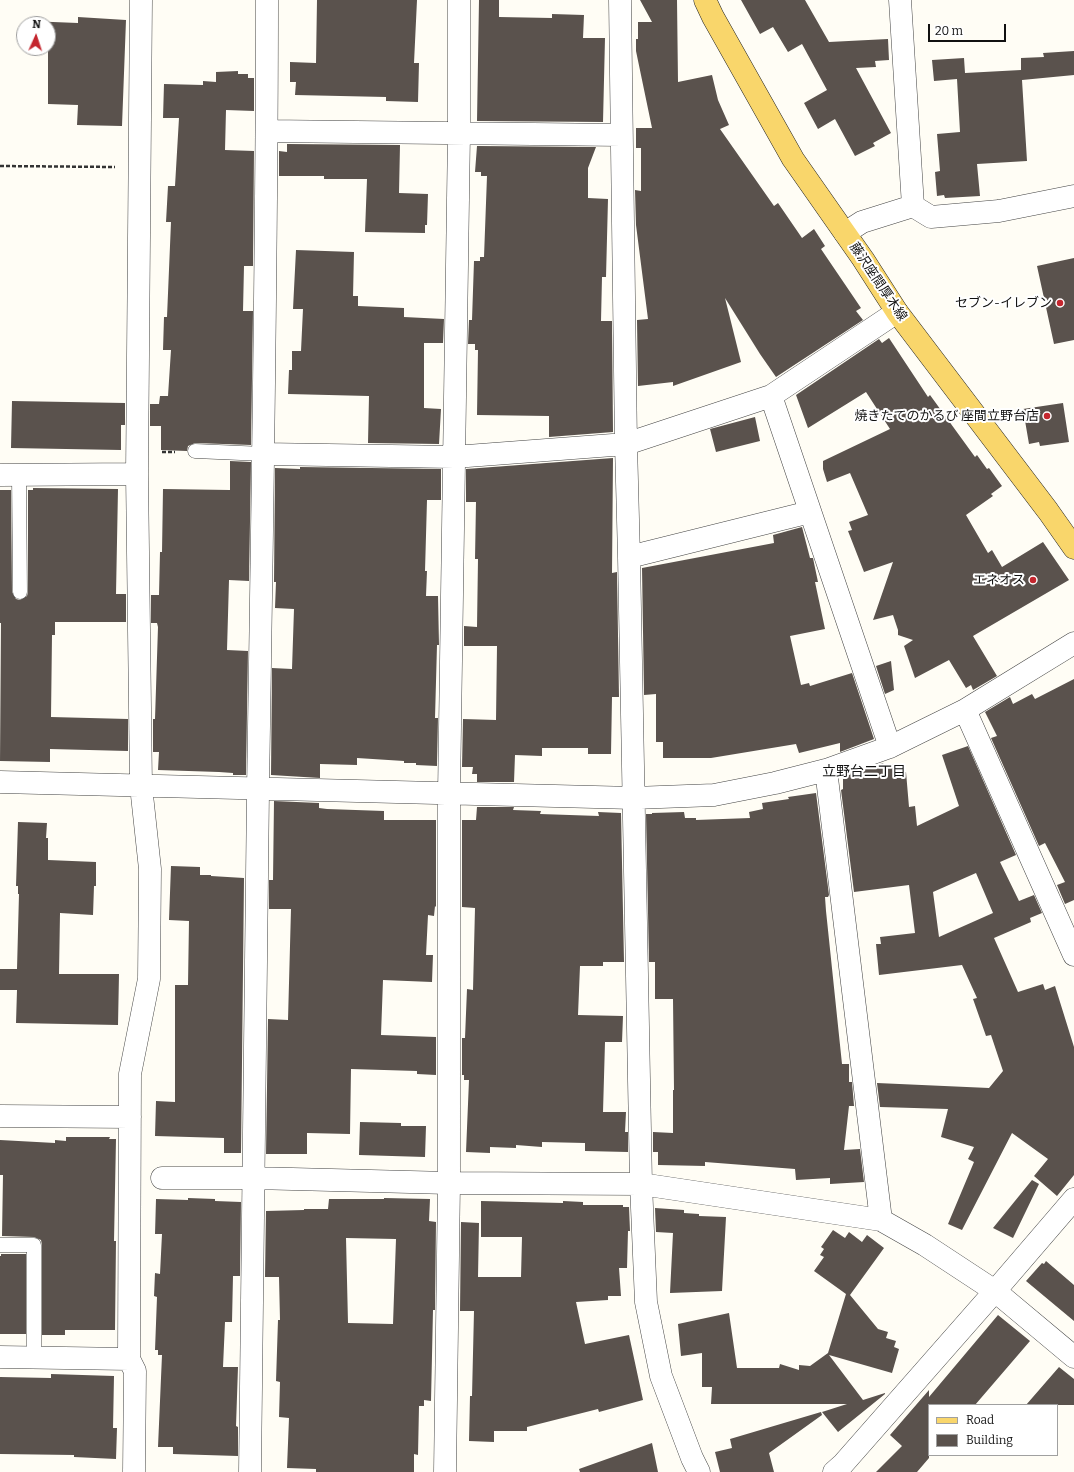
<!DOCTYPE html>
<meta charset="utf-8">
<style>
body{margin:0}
#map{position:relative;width:1074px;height:1472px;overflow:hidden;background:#fffdf5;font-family:Bitter,serif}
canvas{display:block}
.legend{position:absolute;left:928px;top:1404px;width:130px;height:52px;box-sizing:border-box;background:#fff;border:1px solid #a0a0a0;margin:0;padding:5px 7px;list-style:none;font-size:12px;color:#111}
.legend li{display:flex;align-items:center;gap:8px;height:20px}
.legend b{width:20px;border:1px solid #a0a0a0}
.north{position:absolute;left:16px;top:16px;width:40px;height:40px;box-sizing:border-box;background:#fff;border:1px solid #a0a0a0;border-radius:50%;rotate:3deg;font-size:11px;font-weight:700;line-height:16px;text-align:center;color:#111}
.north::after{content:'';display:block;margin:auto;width:14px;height:18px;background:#c4262e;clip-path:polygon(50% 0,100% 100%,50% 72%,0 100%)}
.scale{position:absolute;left:928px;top:24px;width:78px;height:18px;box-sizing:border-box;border:2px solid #111;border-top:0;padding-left:5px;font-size:12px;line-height:14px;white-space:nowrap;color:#111;-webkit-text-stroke:3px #fff;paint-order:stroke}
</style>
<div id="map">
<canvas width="1074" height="1472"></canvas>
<ul class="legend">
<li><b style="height:5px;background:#f9d66b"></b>Road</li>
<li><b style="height:11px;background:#5a524d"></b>Building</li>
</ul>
<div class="north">N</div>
<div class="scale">20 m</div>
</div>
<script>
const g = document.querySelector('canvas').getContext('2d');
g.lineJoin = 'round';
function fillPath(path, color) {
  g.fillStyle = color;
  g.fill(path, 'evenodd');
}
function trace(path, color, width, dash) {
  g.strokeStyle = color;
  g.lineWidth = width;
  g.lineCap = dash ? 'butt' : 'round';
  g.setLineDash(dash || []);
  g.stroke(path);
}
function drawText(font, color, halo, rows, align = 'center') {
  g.font = font + ' Bitter,"Noto Sans JP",serif';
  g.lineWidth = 4;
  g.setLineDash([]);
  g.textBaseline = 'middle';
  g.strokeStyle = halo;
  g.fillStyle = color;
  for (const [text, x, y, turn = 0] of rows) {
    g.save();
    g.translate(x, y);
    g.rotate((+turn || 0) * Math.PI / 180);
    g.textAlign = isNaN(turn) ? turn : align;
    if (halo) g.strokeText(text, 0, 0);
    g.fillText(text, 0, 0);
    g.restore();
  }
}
const building = new Path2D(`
 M317,0H417L414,63H419L418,102L386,101V97L295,95L296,82H290V62L316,63Z
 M479,0H499V17L552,18V14L584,15L583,38H605L603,122L477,121Z
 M640,0H677L678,82L712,75L718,100L729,125L720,129L774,206L778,203L802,238L814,229L825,246L821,249L861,308L856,311L863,320L776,377L760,354L725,298L741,362L673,386V382L638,386L637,320L648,319L636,225L635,190L641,191V148H636V128H652L636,51V39H638V22H652Z
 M741,0H805L829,42L888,39L889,60L875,61L876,67L856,68L891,133L873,143L875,146L855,156L835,119L818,129L804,103L827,90L802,44L788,52L773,27L760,34Z
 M78,17L126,20L122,126L77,125L78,105L48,104V51L27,50V48H48V24H28V21L78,23Z
 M1074,51V75L1022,80L1027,161L977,164L980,196L945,198L944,195L937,196L935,172L940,171L937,134L960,132L957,79L934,81L932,60L964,58L965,73L1021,70V58L1044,57L1043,53Z
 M238,71V74H248V78H254V111L226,110L225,150L254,151L253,266H244L243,311H253L251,445L195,443L188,446L187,451L161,450V426H150V404H159L160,396H168L171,350H163L164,317H167L171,222H166L168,186H175L179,118H163L164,84L203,85V81L216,82V72Z
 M287,144L400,145L399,193L428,194L427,225H425V233L365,232L367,179H324V176H279V151L287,152Z
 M477,146L596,147L588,168V198L608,199L606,277H602L601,321H612L613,432L549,437V416L477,415L478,350H475V344H468L469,320H472L474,261H480V257H484L487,176H481V172H475Z
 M296,250L354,252L353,296H358V306L404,308V317L444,319L443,343H424V408L441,409L439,444L368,443L369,396L288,394L289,370H292V351H301L303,309H293Z
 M1074,258V340L1054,344L1037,266Z
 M889,338L928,397L930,395L975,457L977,455L987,469L989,468L1002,486L991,494L993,496L966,515L988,553L992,550L1002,567L1043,542L1069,580L973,636L997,676L973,690L971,685L966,688L949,660L915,678L904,646L913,640L898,635V630L893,615L873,620L893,562L864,572L848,531L852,530L849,522L868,515L850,473L827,482L823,469V461L890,429L866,392L808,428L796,395L879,339L882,343Z
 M12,401L125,403V425H121V450L11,448Z
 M1063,403L1069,442L1040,446L1039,442L1029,444L1023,409Z
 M755,417L760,441L716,452L710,429Z
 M613,458L612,573L617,572L619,697H612L611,754H588V748H542V756L515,755L514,782H477V774H472L473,767H462L463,719L496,720L497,646H464V626L477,627L478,559H475L476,502H466V469Z
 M230,461L251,462L249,581L229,580L227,650L248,651L246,775H233V773L219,772L158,770L159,752H153V719H155L158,627L157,623H151V595H159L160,552H162L163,489L230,490Z
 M300,467L441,469V500H427L425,571H427L426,596H438L439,645H437L435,718H438L437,766L416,765V763H404V761L357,758V765L320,764V778L271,775L272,668L292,669L294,609L275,608L276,582H274L275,468L300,469Z
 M33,488L118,489L116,594H126V622H55V635H52L51,717L128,719V751L50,749V762L0,761L1,623H0V490H11L12,592L16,599L20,600L27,596L28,592V490H33Z
 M802,527L810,558H813L814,563L818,582H815L825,629L790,636L801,685L809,683L810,686L852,673L874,739L840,752V743L799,753L796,744L711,758H663V742H656V694L644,695L642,568L774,543L773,535Z
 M891,661L894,690L885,694L876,666Z
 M1074,679V900L1065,904L1057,885L1065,882L1045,843L1039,846L991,738L997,736L985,712L1010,697L1013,704L1032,694L1035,699Z
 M968,746L1016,855L1000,862L1019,901L1034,895L1042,913L1030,918L1031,922L994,938L1018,992L1043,984L1045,990L1055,986L1074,1047V1175L1057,1196L1034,1176L1048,1159L1012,1133L962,1230L948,1224L974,1162L968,1159L974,1147L941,1137L948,1109L880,1107L877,1083L989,1088L1003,1071L991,1035L986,1036L973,999L977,998L962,965L879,975L876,944H881L880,937L915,933L909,885L854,892L841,790L843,789V777L883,763L884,765L901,763L902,773L906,772L909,807L915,806L917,826L959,806L942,755ZM976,873L993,913L939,937L933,892Z
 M816,793L829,895L828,897H825L826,911L842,1064H849V1082H852L854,1106H849L844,1150L860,1149L864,1182L830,1184V1178L796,1180L795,1169L705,1162V1166L658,1165V1152H653V1132L673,1133V1090H674L673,999H655V962H649L646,814H652V813L684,812L685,818H696V820L750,818L749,812L763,809L762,803L789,799L788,797Z
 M274,801L319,803V808L327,809L384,811V820H436V907L435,906L434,916L428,915L426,955H433L432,982L383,980L381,1035L436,1037V1075L417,1074V1071L351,1069L350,1134L307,1133V1154H266L268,1019L288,1020L291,909H269V880H273Z
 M477,807H514L513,810L541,811L540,814L599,816L598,812L621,813L624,962H603V966H580L578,1015L623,1016L622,1042H605L603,1112H626L625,1132H628V1152L585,1151V1143L542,1142V1147L516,1145V1148L490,1147V1153L466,1152L469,1080H464V1075H462V1038H465L467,989L473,990L475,908L462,907V820H476Z
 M18,822L47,823L46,838H48V860L96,862V886H94L93,915L60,913L59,974H119L118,1025L16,1023L17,990H0V969H17L19,894H18V886H16Z
 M171,866L200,867V875H211V876L244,878L241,1153H224V1138L155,1136L156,1101L175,1102V985H188L189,921L169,920Z
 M360,1122L401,1123V1126H426L425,1157L359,1155Z
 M66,1137H110L109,1139H116L114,1241H116L115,1330H65V1335H42V1245L41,1240L34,1237L2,1236L3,1175H0V1140L55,1143V1140L66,1141Z
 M1032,1180L1039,1184L1013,1238L993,1228Z
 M188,1198L215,1199V1201L241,1202L240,1276H233L232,1322H225L223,1367H238L236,1426L238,1427V1456L173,1454V1447H158L162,1355H158V1350H155L157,1297L154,1296L155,1273L160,1274L162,1234H155L156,1199L188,1200Z
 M384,1198L430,1199L429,1221L436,1222L435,1310H433L431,1401L424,1400V1406H419L418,1455L414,1454V1472H316V1469L287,1468L289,1418L279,1417L280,1382L276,1381L278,1320H280L279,1277H265L266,1211L304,1210V1209H328L329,1199H384ZM346,1238L396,1239L393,1324L348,1323Z
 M481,1201L563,1203V1201L583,1202V1205H623V1207H629L630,1231H628L627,1268H619L621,1296H608V1300L576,1302L585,1344L629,1335L643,1400L599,1412L598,1409L527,1427V1431H494V1442L469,1441L470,1396H472L474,1311H460L461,1222L479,1223L478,1277H521L522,1237H481Z
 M655,1208L684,1210V1213L699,1214V1216L726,1217L722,1291L670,1293L673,1233L656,1232Z
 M833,1230L845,1238L849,1232L862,1242L867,1235L884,1248L850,1295L878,1329L888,1332L886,1338L896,1341L894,1347L899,1349L892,1373L829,1355L863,1400L885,1393V1394L838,1432L822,1412L847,1404H711L712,1387H702V1353L681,1356L678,1324L729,1313L737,1368H779L780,1364L799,1370V1365L810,1366L828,1353L846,1294L814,1271L824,1257L820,1255L824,1249L821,1247Z
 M1,1254H26V1334H0V1256H1Z
 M1046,1261L1074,1285V1321L1026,1281L1042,1263L1044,1264Z
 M998,1315L1030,1341L975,1405H929V1458L917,1472H876L902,1446L890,1435L929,1390V1397Z
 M1059,1367L1074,1379V1405H1026Z
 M51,1374L114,1376L113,1428H117L116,1459L74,1457V1455L0,1454V1377L51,1378Z
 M821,1412L822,1415L769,1453L774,1472H720L715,1452L732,1448L730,1439Z
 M652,1443L658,1472H580L579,1469Z`);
const path = new Path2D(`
 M0,166L115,167
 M162,452H175`);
const service = new Path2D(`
 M195,451L264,454
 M19,475L20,592
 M0,1245H34V1358`);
const minor = new Path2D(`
 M620,0L626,444L629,557L641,1184L646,1302L661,1376L692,1458L699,1472
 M900,0L913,206
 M267,131L621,135
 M913,206L931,217L999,211L1074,196
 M845,233L862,222L913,206
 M771,396L890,747
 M264,454L454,457L626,444L771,396L897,312
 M0,475L137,474
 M629,557L810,512
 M965,710L1074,955
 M826,770L881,1220
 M0,782L634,798L714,795L775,783L826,770L890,747L965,710L1074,643
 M0,1116L130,1117
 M162,1178H253L449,1183L641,1184L881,1220L925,1245L995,1291L1074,1357
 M0,1357L129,1359
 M134,1472L135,1371L129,1359L130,1074L149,979L150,869L141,786L137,474L141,0
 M250,1472C253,1245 255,1018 258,791C262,528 267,264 267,0
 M445,1472L449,1183V793L459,133V0
 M834,1472L843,1464L995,1291L1074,1199`);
const primary = new Path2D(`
 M705,0L713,17L793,159L863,259L897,312L1048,511L1074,548`);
const markers = [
 [1060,303,4,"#c4262e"],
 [1047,416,4,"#c4262e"],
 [1033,580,4,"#c4262e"]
];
const streetNames = [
 ["藤沢座間厚木線",878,282,56]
];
const poiNames = [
 ["セブン-イレブン",1052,303],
 ["焼きたてのかるび 座間立野台店",1039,416],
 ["エネオス",1025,580]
];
const neighbourhoodNames = [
 ["立野台二丁目",864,772]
];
fillPath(building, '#5a524d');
trace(service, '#444', 15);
trace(minor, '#444', 23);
trace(primary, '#222', 23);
trace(path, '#333', 2.5, [4, 2]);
trace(service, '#fff', 14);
trace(minor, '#fff', 22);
trace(primary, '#f9d66b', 22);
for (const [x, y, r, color] of markers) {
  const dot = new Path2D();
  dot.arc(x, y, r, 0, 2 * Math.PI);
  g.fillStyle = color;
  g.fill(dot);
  trace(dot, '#fff', 1.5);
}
drawText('13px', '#111', '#fff', streetNames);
drawText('13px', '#111', '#fff', poiNames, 'right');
drawText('14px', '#111', '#fff', neighbourhoodNames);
</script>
